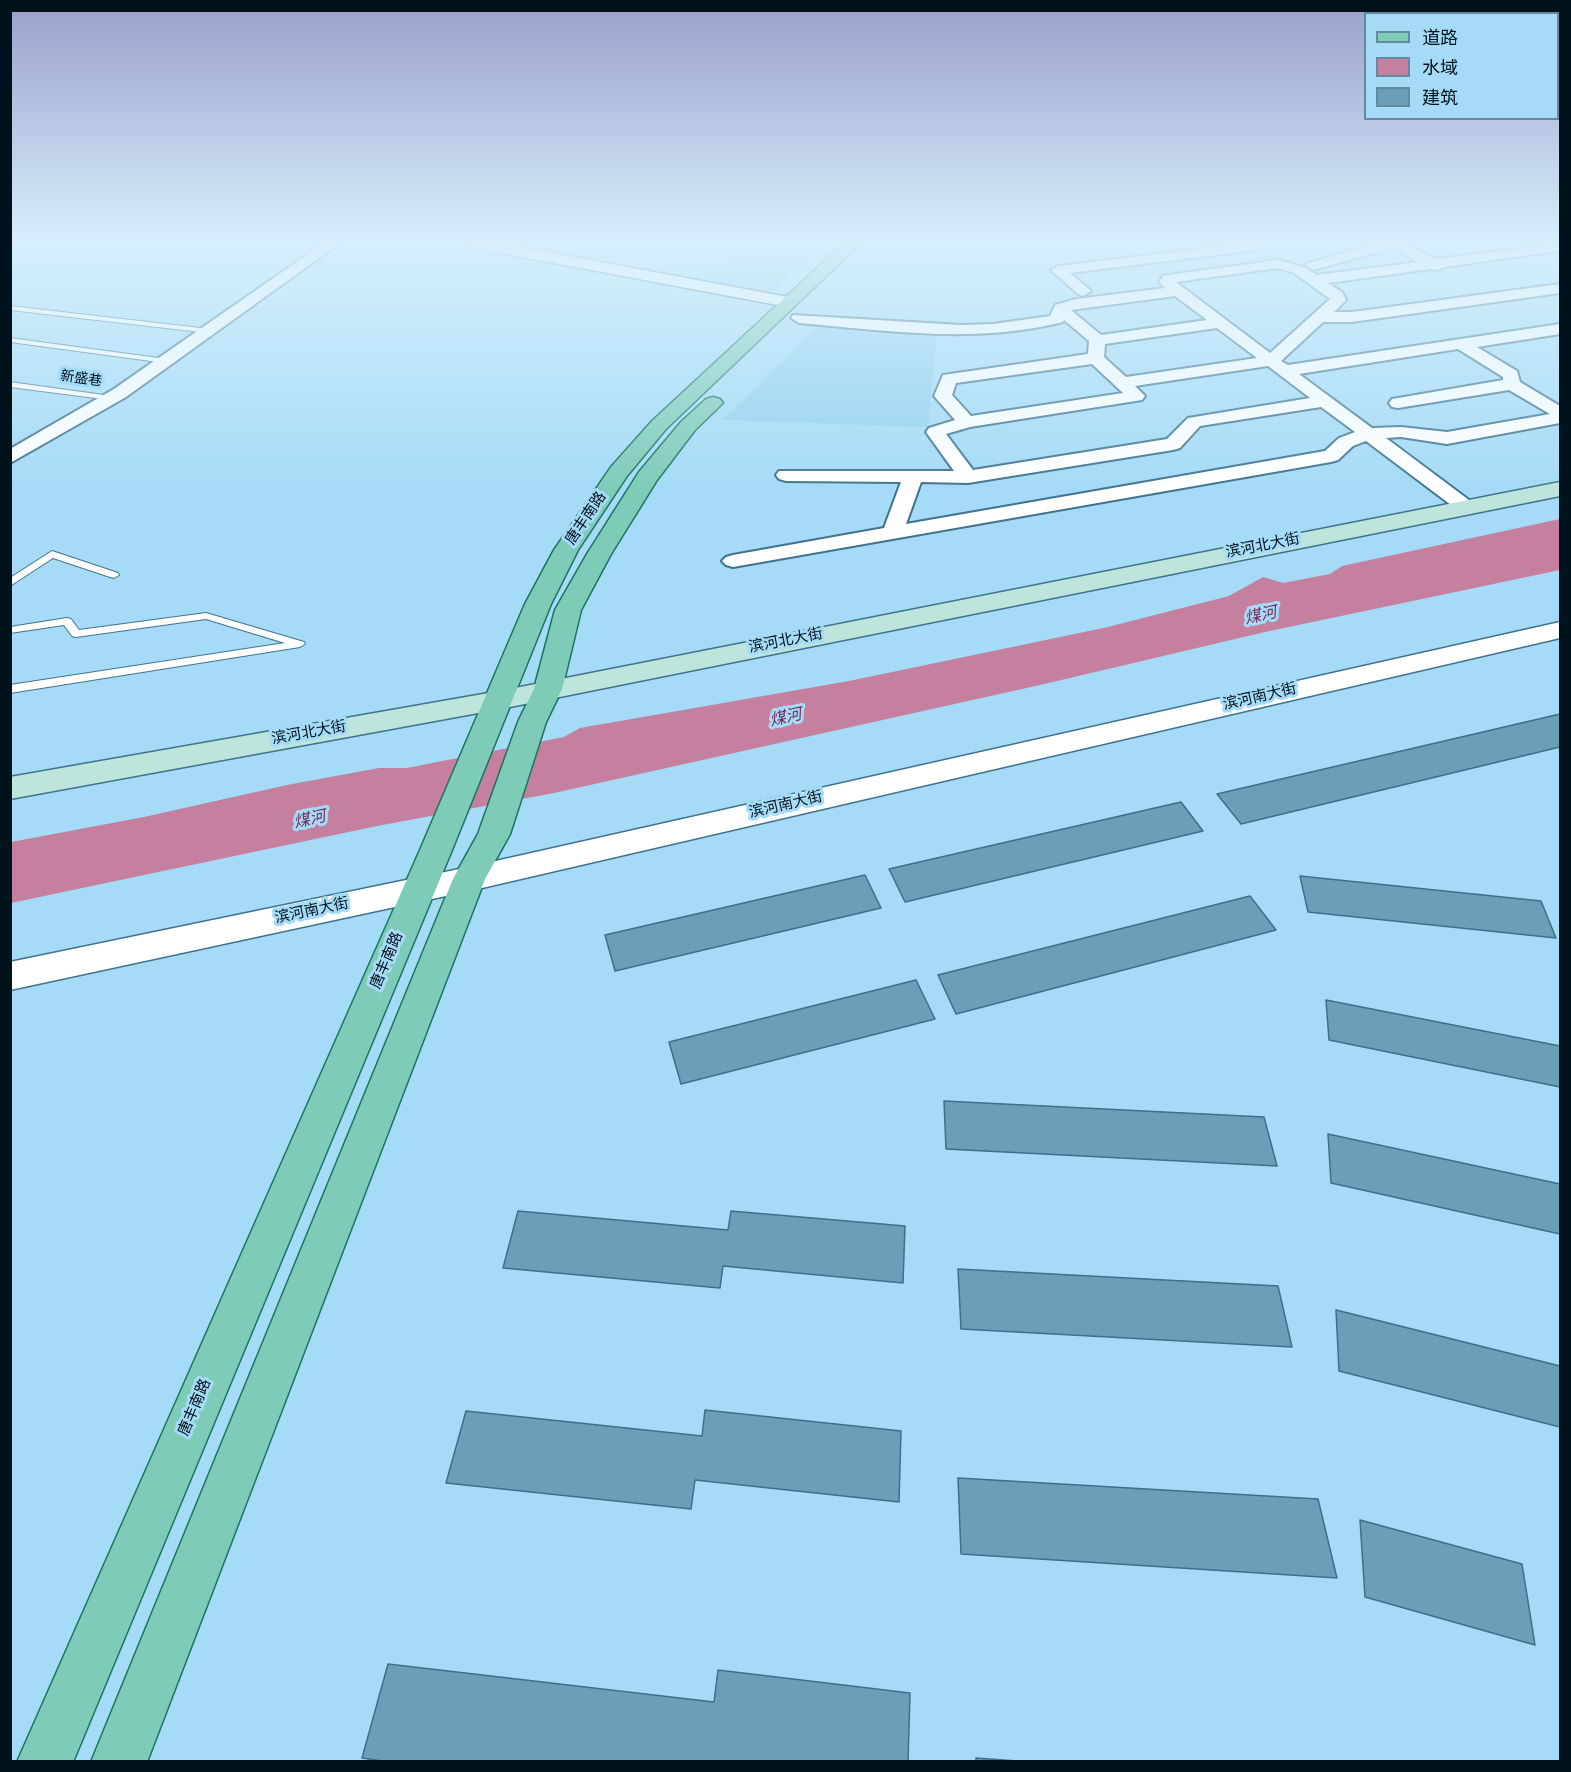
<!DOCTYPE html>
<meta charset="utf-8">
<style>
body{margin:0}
#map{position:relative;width:1571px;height:1772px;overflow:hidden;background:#a5dbf7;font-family:Overpass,"Noto Sans SC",sans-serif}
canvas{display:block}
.frame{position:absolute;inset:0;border:12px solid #00121b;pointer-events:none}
.legend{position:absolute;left:1364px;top:12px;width:195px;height:108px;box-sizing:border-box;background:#a5dbf7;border:2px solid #638b9f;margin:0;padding:8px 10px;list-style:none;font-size:18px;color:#00121b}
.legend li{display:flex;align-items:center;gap:12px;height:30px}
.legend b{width:30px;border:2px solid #638b9f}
</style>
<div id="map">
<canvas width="1571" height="1772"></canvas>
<div class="frame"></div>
<ul class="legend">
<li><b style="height:8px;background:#7ecbb8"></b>道路</li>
<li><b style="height:16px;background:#c57f9f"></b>水域</li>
<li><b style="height:16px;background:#6a9fb9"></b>建筑</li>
</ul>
</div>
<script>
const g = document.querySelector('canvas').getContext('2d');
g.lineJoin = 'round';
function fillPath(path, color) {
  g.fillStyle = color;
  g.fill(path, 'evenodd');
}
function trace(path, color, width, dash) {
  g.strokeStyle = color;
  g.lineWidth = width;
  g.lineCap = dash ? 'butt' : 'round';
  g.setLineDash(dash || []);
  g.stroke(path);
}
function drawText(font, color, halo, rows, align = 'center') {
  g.font = font + ' Overpass,"Noto Sans SC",sans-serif';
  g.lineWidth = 6;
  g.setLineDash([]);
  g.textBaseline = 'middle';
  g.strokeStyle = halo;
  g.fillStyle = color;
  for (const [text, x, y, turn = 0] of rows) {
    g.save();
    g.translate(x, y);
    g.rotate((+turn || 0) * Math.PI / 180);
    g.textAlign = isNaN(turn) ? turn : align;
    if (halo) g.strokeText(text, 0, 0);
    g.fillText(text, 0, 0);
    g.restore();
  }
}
const built = new Path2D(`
 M745,243H825L772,291L702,278Z
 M819,324L937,332L928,427L723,420Z`);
const water = new Path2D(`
 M1560,519V570L1265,632L1040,685L554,793L377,826L11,903V842L144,817L287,785L379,768H407L564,737L580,728L849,681L1108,627L1229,596L1263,577L1283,583L1330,574L1342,566Z`);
const building = new Path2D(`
 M1560,714V747L1241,824L1217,794Z
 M1181,802L1203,831L905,902L889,869Z
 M865,875L881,908L615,971L605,935Z
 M1300,876L1541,901L1556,938L1308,912Z
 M1250,896L1276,930L956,1014L938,975Z
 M916,980L935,1019L681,1084L669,1042Z
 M1326,1000L1560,1046V1087L1329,1040Z
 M944,1101L1264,1117L1277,1166L946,1149Z
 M1328,1134L1560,1184V1234L1331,1183Z
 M518,1211L728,1230L731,1211L905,1226L903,1283L723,1266L720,1288L503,1268Z
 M958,1269L1278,1286L1292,1347L961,1329Z
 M1336,1310L1560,1366V1427L1339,1371Z
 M705,1410L901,1431L899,1502L695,1480L691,1509L446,1483L466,1411L702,1436Z
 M958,1478L1318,1499L1337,1578L961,1554Z
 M1360,1520L1522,1564L1535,1645L1365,1597Z
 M388,1664L714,1702L718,1670L910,1693L908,1762H389L362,1758Z
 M976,1758L1031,1762H976Z`);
const service = new Path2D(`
 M10,306L209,329L213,331L209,333L10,310Z
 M10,338L166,359L170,361L166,363L10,342Z
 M10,382L111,396L115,398L111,400L10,387Z
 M52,551L118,573L119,575L114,578L110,577L53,558L10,586V578Z
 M206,613L304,642L305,644L300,647L10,693V685L285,643L206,619L76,637L72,636L64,625L10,633V627L67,618L71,619L79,630Z`);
const minor = new Path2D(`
 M324,243H340L126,397L10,463V449L114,389Z
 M1249,243H1261L1264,246L1257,250L1070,273L1091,291L1083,296L1078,294L1051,270L1058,266Z
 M1380,243H1404L1435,259L1560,244V250L1557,251L1444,267L1437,270L1431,269L1328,283L1342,292L1346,300L1334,312H1352L1560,284V293L1352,322H1323L1281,361L1288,365L1560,324V334L1477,347L1517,371L1520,382L1560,406V423L1447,444L1401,437L1386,438L1473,503L1476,507L1473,511H1459L1366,441L1353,446L1338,460L1331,462L733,567L726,565L722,561L726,557L733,555L884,528L901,482L786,481L779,479L776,475L779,471H954L926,432L929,428L955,420L934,396L943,375L1088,354L1089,341L1064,320L1063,322C976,344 887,331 799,323L791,318L793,315L961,325L993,324L1050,316L1055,305L1076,299L1165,288L1159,282L1163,276L1168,275L1278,260L1304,267L1317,275L1418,262L1393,248L1313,270L1306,266L1308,263ZM1278,268L1294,273L1330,299L1270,353L1176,282ZM1175,296L1207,320L1101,335L1071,310ZM1217,328L1257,358L1126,377L1104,357L1105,344ZM1458,349L1503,377V380L1398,398L1392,399L1389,403L1392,407L1398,408L1509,390L1550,414L1447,432L1401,427L1372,428L1299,374ZM1092,364L1123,393L971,416L952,395L956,383ZM1268,366L1310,398L1188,418L1167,439L973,470L946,434L970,427L1142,400L1145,396L1135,386ZM1321,407L1355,432L1339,438L1325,451L906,524L921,482L968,483L1173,450L1180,448L1200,426Z`);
const tertiary = new Path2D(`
 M466,243H499L788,297L794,298L797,302L794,306L788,307L474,248Z
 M1560,622V638L469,891L10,990V962L469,867Z`);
const secondary = new Path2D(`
 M1560,482V496L500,709L10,799V777L500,691Z`);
const primary = new Path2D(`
 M844,243H861L666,429L627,476L578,550L551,604L452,850L73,1762H17L420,850L525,604L554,550L611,467L652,421Z
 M713,397L720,399L723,403L695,430L657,480L611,554L581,610L562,689L546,722L510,834L485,879L147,1762H91L453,879L478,834L518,722L534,689L555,610L587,554L639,472L681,422L706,399Z`);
const farStreetnames = [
 ["新盛巷",81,380,8]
];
const streetNames = [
 ["唐丰南路",587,519,-56],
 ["滨河北大街",1263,547,-11],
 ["滨河北大街",786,642,-11],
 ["滨河南大街",1260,698,-13],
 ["滨河北大街",309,734,-10],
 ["滨河南大街",786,806,-13],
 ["滨河南大街",312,912,-12],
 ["唐丰南路",388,961,-67],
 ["唐丰南路",196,1408,-67]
];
const waterNames = [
 ["煤河",1261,617,-12],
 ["煤河",786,719,-12],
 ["煤河",310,821,-12]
];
fillPath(built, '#92d0f0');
fillPath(water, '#c57f9f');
fillPath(building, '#6a9fb9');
trace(building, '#3d7089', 1.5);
trace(service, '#40748d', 2);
trace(minor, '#40748d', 4);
trace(tertiary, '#40748d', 3);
trace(secondary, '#40748d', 3);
trace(primary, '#1a7462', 3);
fillPath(service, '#fff');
fillPath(minor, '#fff');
fillPath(tertiary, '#fff');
fillPath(secondary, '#bee5db');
fillPath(primary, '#7ecbb8');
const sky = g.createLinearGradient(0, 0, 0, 491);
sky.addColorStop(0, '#9a9fcb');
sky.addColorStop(0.49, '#d6effb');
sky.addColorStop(1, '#d6effb00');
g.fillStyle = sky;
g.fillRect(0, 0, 1571, 491);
drawText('14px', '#00121b', '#a5dbf7', farStreetnames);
drawText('15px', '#00121b', '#a5dbf7', streetNames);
drawText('italic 16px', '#7b2754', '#a5dbf7', waterNames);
</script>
